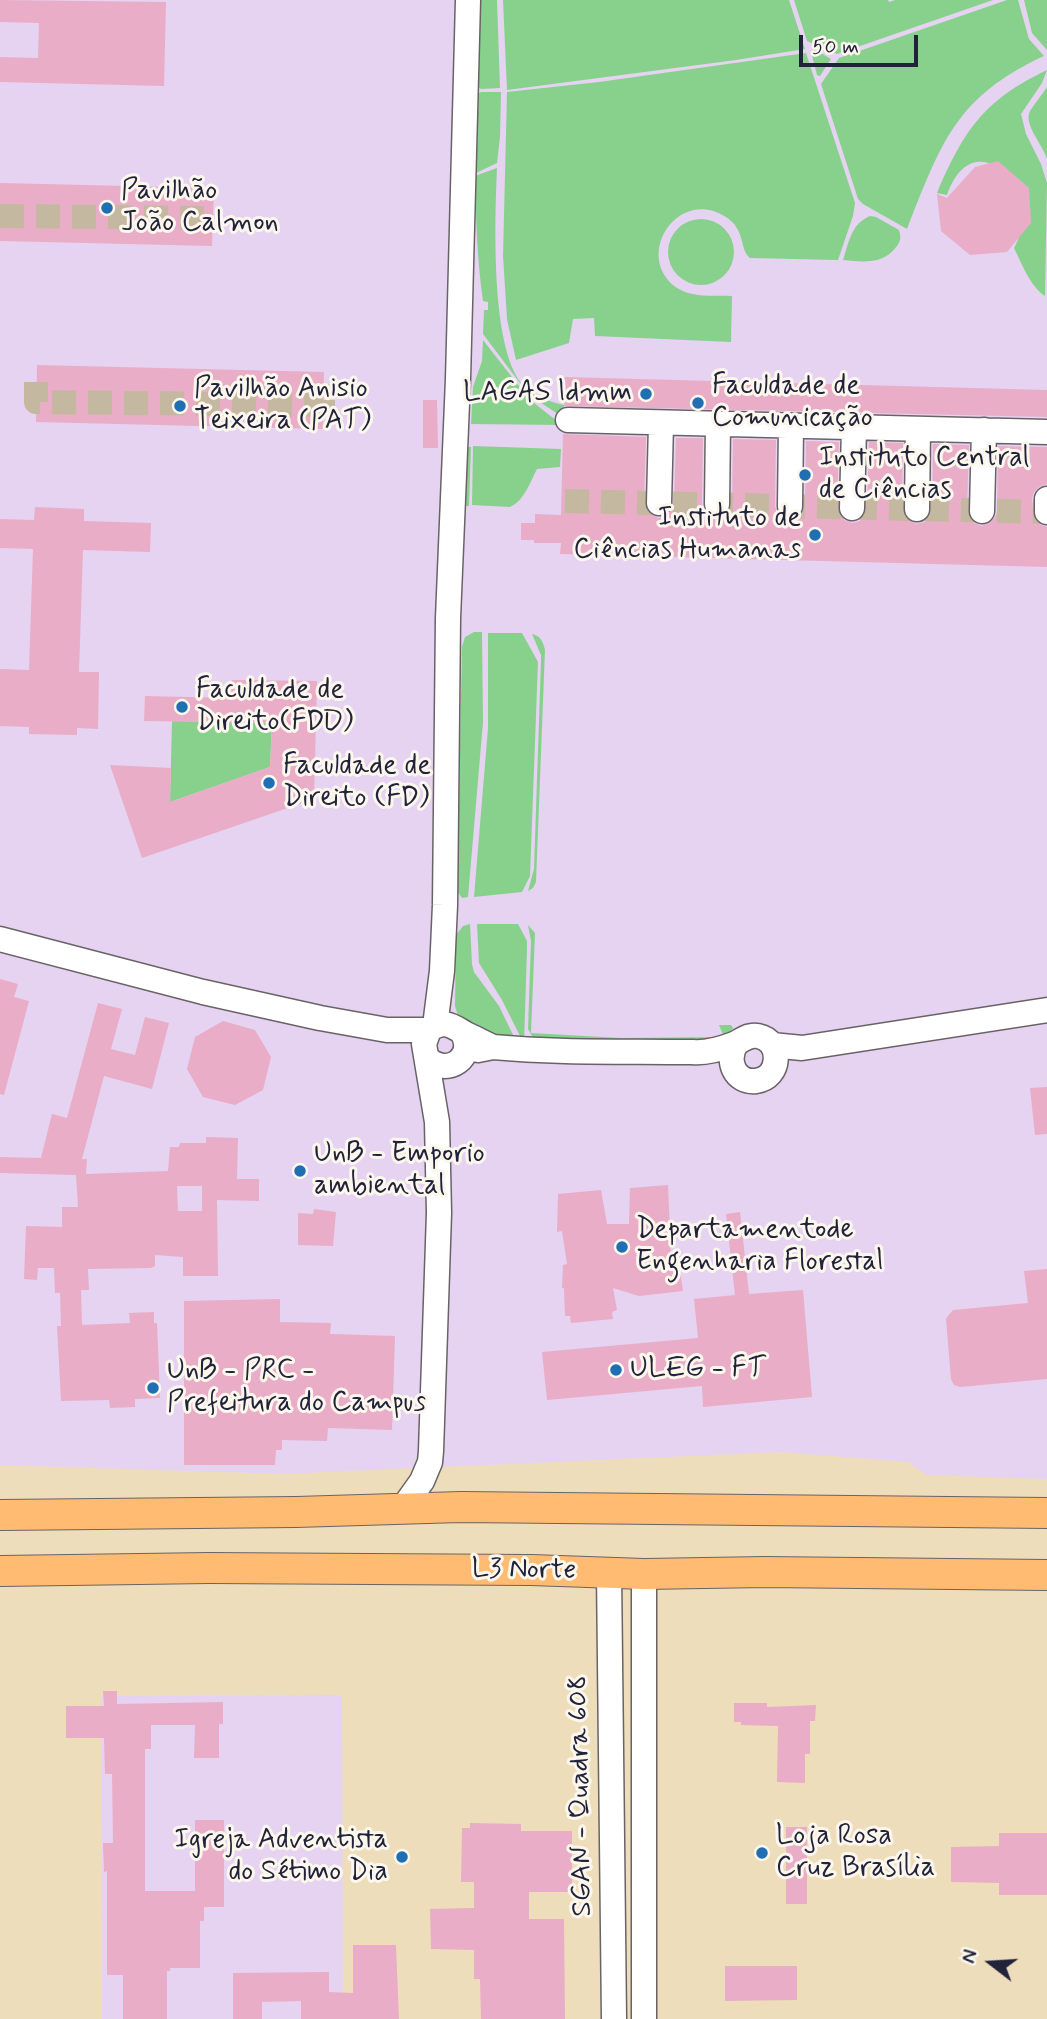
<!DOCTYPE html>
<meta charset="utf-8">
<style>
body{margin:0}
#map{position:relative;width:1047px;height:2019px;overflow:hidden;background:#eeddba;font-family:Mynerve,sans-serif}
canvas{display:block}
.north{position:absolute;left:956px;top:1928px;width:70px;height:70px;-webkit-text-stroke:5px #fbf7ec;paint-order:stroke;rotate:287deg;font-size:19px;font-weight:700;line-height:28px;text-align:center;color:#22223b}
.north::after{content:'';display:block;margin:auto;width:24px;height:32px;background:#22223b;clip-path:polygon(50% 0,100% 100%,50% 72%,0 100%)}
.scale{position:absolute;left:799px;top:35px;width:119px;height:32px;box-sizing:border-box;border:4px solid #22223b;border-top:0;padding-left:9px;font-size:21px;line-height:24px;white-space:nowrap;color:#22223b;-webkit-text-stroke:5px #fbf7ec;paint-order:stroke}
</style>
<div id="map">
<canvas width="1047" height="2019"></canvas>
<div class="north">N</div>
<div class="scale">50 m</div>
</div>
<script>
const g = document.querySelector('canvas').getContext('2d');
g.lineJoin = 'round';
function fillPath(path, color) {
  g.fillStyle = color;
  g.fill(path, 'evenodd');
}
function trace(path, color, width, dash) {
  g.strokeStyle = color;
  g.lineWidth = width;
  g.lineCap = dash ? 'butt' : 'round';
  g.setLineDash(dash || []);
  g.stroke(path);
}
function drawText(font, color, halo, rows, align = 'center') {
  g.font = font + ' Mynerve,sans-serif';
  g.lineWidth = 6;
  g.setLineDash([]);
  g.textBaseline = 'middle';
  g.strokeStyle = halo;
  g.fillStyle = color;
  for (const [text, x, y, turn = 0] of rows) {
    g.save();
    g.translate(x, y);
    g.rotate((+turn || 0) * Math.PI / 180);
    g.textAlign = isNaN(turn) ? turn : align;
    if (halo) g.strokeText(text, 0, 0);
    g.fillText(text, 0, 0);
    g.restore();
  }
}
const built = new Path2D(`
 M0,0H1047V1479L926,1475L908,1462L781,1452L283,1474L0,1465Z
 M342,1695L343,2019H102L101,1696Z`);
const green = new Path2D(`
 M478,0H497L500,88L481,89L476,85Z
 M503,0H789L805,49L736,60L507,90Z
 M794,0H888L889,2L895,0H993L837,54L807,41Z
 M1007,0H1018L1029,39L1044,56C955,97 941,144 907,229L863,204L858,199L821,84L839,58Z
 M1024,0H1047V50L1032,33Z
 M814,49L831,59L820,76L817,75L811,52Z
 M806,53L855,203L853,216L838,260L750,258C739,249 746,230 726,217C677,185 631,259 679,289C694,298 715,295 732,296L731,342L595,336L594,318L573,319L569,343L516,360L507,319L503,256L507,92L599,82Z
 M1047,70L1042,83L1021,114L1026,134L1041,164L1047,183L1045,296C1030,286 1022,264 1014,248C1047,193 974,117 947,195L937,193C964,130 984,100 1047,70Z
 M1047,87V159C1043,145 1023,124 1030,111C1035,103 1042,95 1047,87Z
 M481,92H501L500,137L497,163L474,174L476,95Z
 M497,168C495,217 490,346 522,384C532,397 548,401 564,405V418L529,395L483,334L484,310H488V302L483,301C477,260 476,218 475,176Z
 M870,216L876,217L899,230C901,237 901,240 897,246C883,265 863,262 843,260C849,242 851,224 870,216Z
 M668 252a33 33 0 1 1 66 0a33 33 0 1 1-66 0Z
 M483,340L529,399L562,425L471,424L473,387L482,361Z
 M473,446L561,449L560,467L537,469C530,482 525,500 510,507L472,505Z
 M467,447H471L469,506H466Z
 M474,632H482L483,722L468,897L462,898L457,891L462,647L465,637Z
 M488,633H522L538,662L530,876L522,892L474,897L488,728Z
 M532,634C541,636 543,642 545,650L536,882L533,888L528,891L534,869L541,661V655Z
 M172,721L272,723L270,767L170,802Z
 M470,924L472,964L474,972L499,1006L517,1043L484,1039L459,1019L455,1006L456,935L463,926Z
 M477,924H518L527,941V949L524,1044L502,1000L479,963Z
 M528,925L535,933L531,1033L621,1038L724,1037L719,1025H731L733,1028L723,1041L534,1039L528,1029L531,941Z`);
const building = new Path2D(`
 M0,0L166,2L164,86L0,82V57L38,58L39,23L0,22Z
 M998,161L1029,188L1031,223L1007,252L970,255L941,231L937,194L947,198L975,167Z
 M0,183L214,188L212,246L0,241Z
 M37,365L324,372L323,429L36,422Z
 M564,377L1047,390V417L564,406Z
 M423,400H437L438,448H423Z
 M563,434L646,437L644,503L646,511L658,518L667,516L674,504L676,438H703L702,504L704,512L716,519L725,517L732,505L733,439L776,440L775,506L777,514L789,521L798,519L805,507L806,441L839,442L837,508L844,520L852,523L860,521L867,509L869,442L903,443L902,509L904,517L916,524L925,522L932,510L933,444L969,445L967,511L974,523L982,526L994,519L997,512L998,446L1047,447V484L1039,487L1034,492L1032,499L1034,519L1039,524L1047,527V567L560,554L561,543H534V540H521V523H535V514L561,515Z
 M35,507L84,509V521L151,523L150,552L83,550L79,672H99L98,729L77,728V735L29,734V727L0,726V669L29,670L33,549L0,548V519L34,520Z
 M232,680L317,681L314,799L142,858L110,765L171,768L170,802L270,767L272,723L144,721L145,696L231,698Z
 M0,979L18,984L14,997L29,1001L4,1095L0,1094Z
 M98,1003L122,1009L111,1049L135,1055L145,1017L169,1023L152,1089L104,1076L82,1159H87L86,1174L168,1171L170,1147H179L180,1143H206V1137L238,1138L237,1179H259V1201L217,1200L218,1276H183V1257L155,1255V1266L151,1268L88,1269L89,1290H81L82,1325L130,1323L129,1313L154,1312V1323H157L160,1398L135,1399V1407L110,1408L109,1400L61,1401L57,1326H61L60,1293H55L54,1268H38L37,1280L24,1279L26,1226L62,1227V1207H78L76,1175L0,1173V1157L41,1158L52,1114L67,1118ZM177,1186H202V1211H178Z
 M223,1021L255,1030L271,1057L263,1090L235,1105L203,1097L187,1069L195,1037Z
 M1047,1087V1134L1035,1135L1030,1088Z
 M668,1185L671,1255L678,1256L683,1291L639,1296L613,1288L617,1310L612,1312L613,1319L571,1323L570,1316H565L564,1288H562L563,1265L567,1264L562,1231L557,1232L558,1194L601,1190L607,1224H629L630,1188Z
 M314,1209L336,1212L333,1246L298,1245V1213L313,1214Z
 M740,1212L749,1294L803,1290L812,1397L703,1407L702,1386L547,1400L542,1352L698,1338L694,1299L735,1295L726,1214Z
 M1047,1269V1379L960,1387L954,1385L951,1379L946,1319L948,1316L953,1310L1028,1303L1024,1271Z
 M280,1299V1322L331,1323L330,1334L395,1336L392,1430L328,1428L327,1441L282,1440V1450H276L275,1465H184V1301Z
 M103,1691H117V1704L223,1702V1724H219V1758H194L195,1725H151V1749H145V1891H195V1820H224V1907H204V1921H200V1968H170V1971H167V2019H123V1975H107V1871L104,1872L103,1843H113L112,1774H105L104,1738H66V1706H104Z
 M734,1703H767V1707L816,1705L815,1721H810V1754H805V1783L777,1782L778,1726L741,1725V1722H734Z
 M470,1823L521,1824V1831H572V1892H529V1919H564L565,2019H481L480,1979H474V1950L431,1949L430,1909L474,1908V1882H461L462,1828H470Z
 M786,1827H807V1904H786Z
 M999,1833H1047V1895H999V1883L951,1882V1847L999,1846Z
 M353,1945H396L399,2019H301V2001L262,2002V2019H233V1973L329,1972V1992L353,1993Z
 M725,1966H797V2000L725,2001Z`);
const minorTunnel = new Path2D(`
 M0,216L205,218L210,222
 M36,382V402L323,405V384
 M565,501L1047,512`);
const minor = new Path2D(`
 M568,420L1047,432
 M659,503L661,424
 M717,504L718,425
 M790,506L791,427
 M852,508L854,428
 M917,509L918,429
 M982,511L984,430
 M1047,512V499
 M0,939L203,992L320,1018L387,1030H429
 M435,1026L442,971L445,905L448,618L458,379L468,0
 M772,1045L802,1048L1047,1010
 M478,1050L493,1047C559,1053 626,1051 692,1052C704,1053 721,1049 734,1044C742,1041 747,1034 758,1036C783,1041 781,1078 756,1081C734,1083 726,1060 736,1044
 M427,1058C447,1078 477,1057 462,1032
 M402,1509L422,1481L430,1462L431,1451L439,1213L437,1122L424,1044L429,1030C445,1019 452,1026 466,1034C475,1038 484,1043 493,1047
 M609,1572L614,2019
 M644,2019V1574`);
const major = new Path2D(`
 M0,1515L296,1512L461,1507L1047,1513
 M0,1571L209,1568L531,1570L644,1574L765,1572L1047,1575`);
const markers = [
 [107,208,7,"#1f6fb2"],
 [646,394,7,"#1f6fb2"],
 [698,403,7,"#1f6fb2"],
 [180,406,7,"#1f6fb2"],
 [805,475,7,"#1f6fb2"],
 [815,535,7,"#1f6fb2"],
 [182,707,7,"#1f6fb2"],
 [269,783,7,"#1f6fb2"],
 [300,1171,7,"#1f6fb2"],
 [622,1247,7,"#1f6fb2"],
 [616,1370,7,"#1f6fb2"],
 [153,1388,7,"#1f6fb2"],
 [762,1853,7,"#1f6fb2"],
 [402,1857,7,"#1f6fb2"]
];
const poiNames = [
 ["Pavilhão",121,192],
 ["João Calmon",121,224],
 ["Faculdade de",712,387],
 ["Comunicação",712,419],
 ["Pavilhão Anisio",194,390],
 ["Teixeira (PAT)",194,422],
 ["LAGAS ldmm",632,394,"right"],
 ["Instituto Central",819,459],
 ["de Ciências",819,491],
 ["Instituto de",801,519,"right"],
 ["Ciências Humanas",801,551,"right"],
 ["Faculdade de",196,691],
 ["Direito(FDD)",196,723],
 ["Faculdade de",283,767],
 ["Direito (FD)",283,799],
 ["UnB - Emporio",314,1155],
 ["ambiental",314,1187],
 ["Departamentode",636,1231],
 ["Engenharia Florestal",636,1263],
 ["ULEG - FT",630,1370],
 ["UnB - PRC -",167,1372],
 ["Prefeitura do Campus",167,1404],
 ["Loja Rosa",776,1837],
 ["Cruz Brasília",776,1869],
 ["Igreja Adventista",388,1841,"right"],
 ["do Sétimo Dia",388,1873,"right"]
];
const streetNames = [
 ["L3 Norte",524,1571,1],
 ["SGAN - Quadra 608",582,1796,-91]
];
fillPath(built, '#e5d3f1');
fillPath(green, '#88d18d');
fillPath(building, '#e9adc7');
trace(minorTunnel, '#c5b8a1', 24, [24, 12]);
trace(minor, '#696367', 27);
trace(major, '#696367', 32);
trace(minor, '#fff', 24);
trace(major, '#ffbb71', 30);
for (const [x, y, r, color] of markers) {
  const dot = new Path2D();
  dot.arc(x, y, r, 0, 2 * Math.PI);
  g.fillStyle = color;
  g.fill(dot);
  trace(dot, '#fbf7ec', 2.5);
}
drawText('28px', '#22223b', '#fbf7ec', poiNames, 'left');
drawText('28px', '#22223b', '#fbf7ec', streetNames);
</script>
